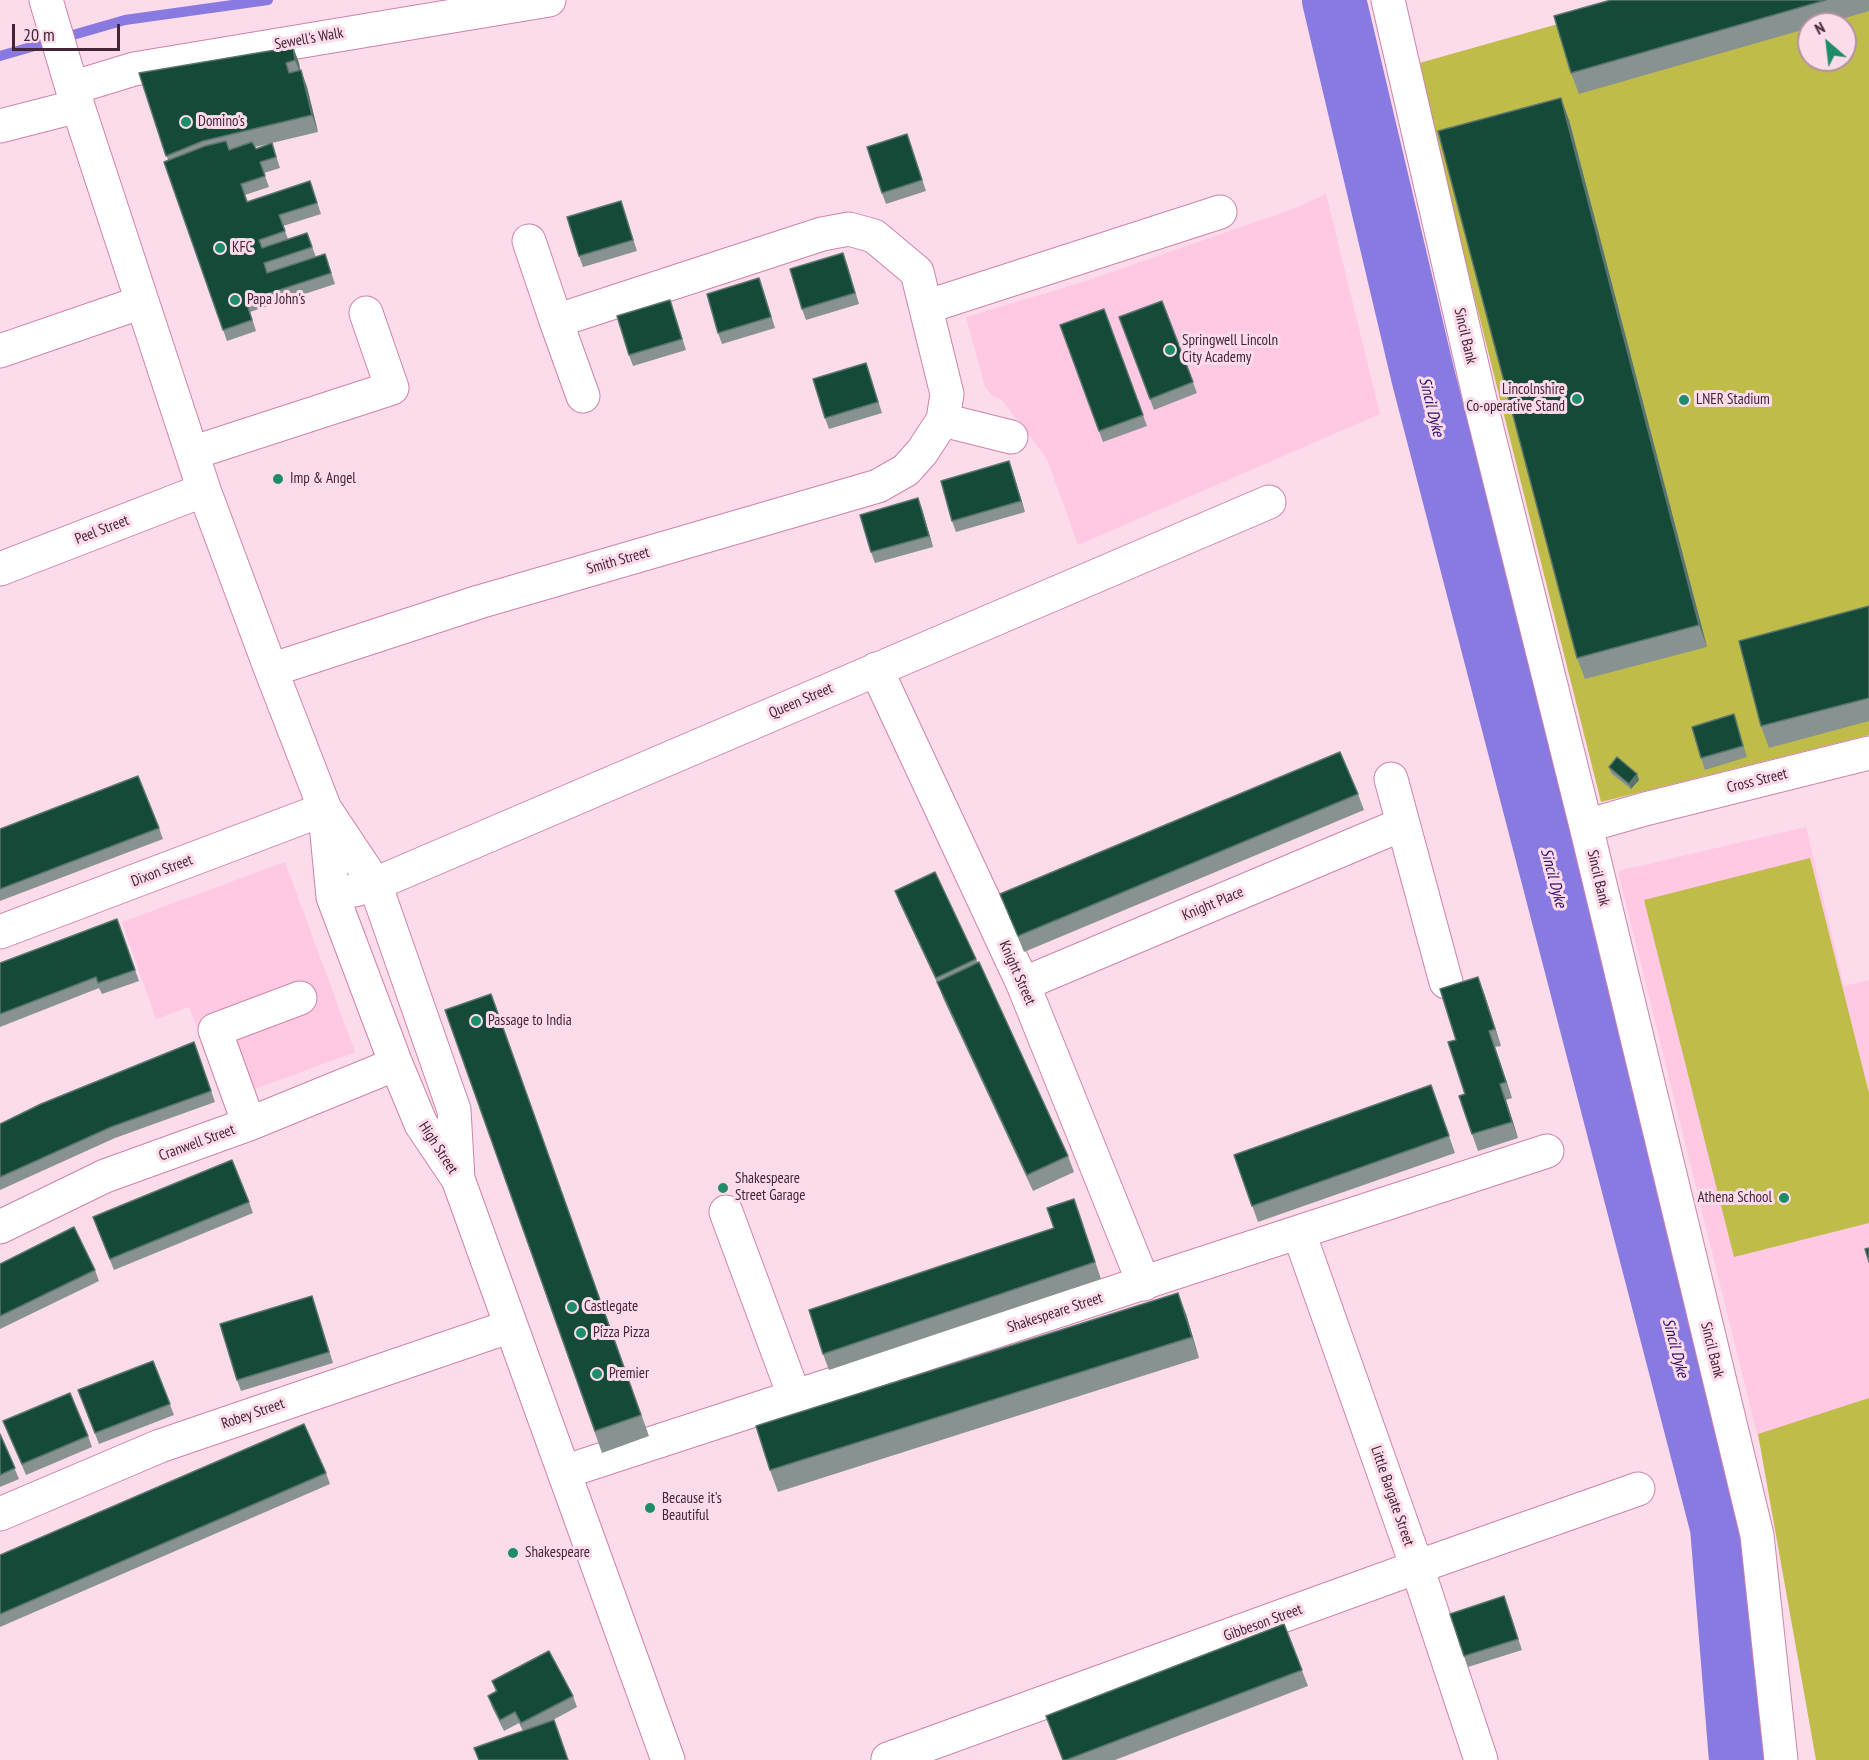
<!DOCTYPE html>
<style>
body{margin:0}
#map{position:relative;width:1869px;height:1760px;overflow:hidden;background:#fcdbea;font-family:"PT Sans Narrow",sans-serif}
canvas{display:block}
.north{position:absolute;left:1797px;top:12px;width:60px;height:60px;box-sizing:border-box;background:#fcdbea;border:2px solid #b292a2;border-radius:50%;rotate:332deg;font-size:16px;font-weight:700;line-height:24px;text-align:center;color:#432535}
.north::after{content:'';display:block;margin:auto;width:21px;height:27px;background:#1d8c6b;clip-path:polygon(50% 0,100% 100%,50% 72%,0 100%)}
.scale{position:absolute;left:12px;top:24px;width:108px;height:27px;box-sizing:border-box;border:3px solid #432535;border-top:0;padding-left:8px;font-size:18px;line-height:21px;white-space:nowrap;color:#432535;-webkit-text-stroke:4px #fcdbea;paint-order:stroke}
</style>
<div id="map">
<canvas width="1869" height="1760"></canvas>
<div class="north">N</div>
<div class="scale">20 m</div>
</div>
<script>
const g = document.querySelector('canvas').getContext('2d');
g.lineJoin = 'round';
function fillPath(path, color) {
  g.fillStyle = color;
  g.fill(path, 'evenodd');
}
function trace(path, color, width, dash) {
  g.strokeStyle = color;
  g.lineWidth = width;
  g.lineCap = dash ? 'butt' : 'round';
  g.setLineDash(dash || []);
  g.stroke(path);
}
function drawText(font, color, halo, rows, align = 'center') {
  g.font = font + ' "PT Sans Narrow",sans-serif';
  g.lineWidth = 6;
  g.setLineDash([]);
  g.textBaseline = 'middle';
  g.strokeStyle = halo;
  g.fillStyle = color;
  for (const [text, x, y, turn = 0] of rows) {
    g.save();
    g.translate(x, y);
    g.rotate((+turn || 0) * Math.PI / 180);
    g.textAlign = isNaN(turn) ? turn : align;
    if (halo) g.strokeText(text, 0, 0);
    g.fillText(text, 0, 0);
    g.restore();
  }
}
const built = new Path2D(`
 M1326,194L1380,414L1078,545L1047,459L1001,399L994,397L985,387L966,317L1083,282L1293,209Z
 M1806,827L1844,986L1869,980V1411L1761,1450L1618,871Z
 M285,862L355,1052L226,1100L189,1007L156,1019L122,922Z`);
const green = new Path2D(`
 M1643,0H1869V735L1601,802L1416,64ZM1809,24H1845V60H1809Z
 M1810,858L1869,1093V1223L1734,1257L1644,900Z
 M1869,1398V1760H1816L1758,1434Z`);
const stream = new Path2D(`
 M0,56L125,20L268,0`);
const river = new Path2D(`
 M1334,0L1423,376L1722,1527L1741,1760`);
const minor = new Path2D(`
 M46,0L72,88L204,490L271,670L325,809L375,884L454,1110L458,1179
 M1388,0L1483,413L1586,826L1757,1535L1781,1760
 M72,88L134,69L549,0
 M0,126L78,106
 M926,307L1220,212
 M556,321L583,396
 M0,351L142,302
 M943,420L1011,437
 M192,453L392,388L366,313
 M0,569L204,490
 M876,669L1023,984L1144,1284
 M271,670L479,602L878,486L906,470L922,452L943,420L947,394L917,272L874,236L849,229L822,234L556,321L529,241
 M1391,779L1446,982
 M325,813L333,897L396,1064L421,1124L458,1179L668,1760
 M1586,826L1645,809L1869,753
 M355,890L375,884L1269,502
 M0,932L325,809
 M1023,984L1403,824
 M249,1124L215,1030L300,998
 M726,1212L795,1398
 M0,1227L105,1176L249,1124L396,1064
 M1299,1233L1417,1567L1481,1760
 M564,1472L1547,1151
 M0,1514L160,1446L511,1326
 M888,1759L1417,1567L1638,1489`);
const wall = new Path2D(`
 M1611,0H1869V11L1825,24H1809V28L1579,94L1571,73Z
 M293,47L299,63L300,71L307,87L318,132L255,147L256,149L272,143L280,168L264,173L269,187L245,195L248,202L310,181L321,214L283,226L288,239L307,233L316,257L325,254L335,284L250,312L256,331L227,341L164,162L168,160L139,73Z
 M1569,120L1707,647L1585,679L1577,658Z
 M907,134L926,191L886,204L882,193Z
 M621,201L637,251L583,267L579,256Z
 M847,264L859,304L806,320L802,309Z
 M763,289L775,328L722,344L718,333Z
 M670,300L686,350L633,366L629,355Z
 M1162,301L1197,393L1154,410L1119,317Z
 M1104,309L1147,426L1103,442L1060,325Z
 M866,363L882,413L829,429L825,418Z
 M1009,461L1025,512L956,532L952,521Z
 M922,509L933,547L875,563L871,552Z
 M1869,606V721L1769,748L1761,726Z
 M1734,714L1747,757L1705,770L1701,758Z
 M1609,767L1637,774L1639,780L1631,789L1611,773Z
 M1358,794L1364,810L1024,952L1000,894Z
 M159,828L163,839L0,901V829Z
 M895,891L976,959L1068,1156L1074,1172L1033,1191L943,998L940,989L899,902Z
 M117,919L139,981L102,994L99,988L0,1027V963Z
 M1484,993L1501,1046L1495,1047L1512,1098L1506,1100L1518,1138L1478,1151L1472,1134L1456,1040Z
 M491,994L649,1436L602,1453L445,1010Z
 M194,1042L215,1102L115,1138L0,1190V1124Z
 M1431,1085L1455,1153L1258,1222L1234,1155Z
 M249,1202L253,1213L114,1270L97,1228Z
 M1080,1216L1101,1279L829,1370L823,1354L1054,1228Z
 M0,1264L95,1270L99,1281L0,1329Z
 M312,1296L333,1363L241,1391L237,1380Z
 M1186,1314L1199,1358L778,1492L770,1470Z
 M153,1361L174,1415L99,1444L78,1390Z
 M3,1421L88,1436L92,1447L26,1475Z
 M0,1434L19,1479L0,1487Z
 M326,1473L330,1484L0,1627V1555Z
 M1504,1596L1522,1650L1468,1667L1450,1614Z
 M1284,1624L1308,1686L1115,1760H1063Z
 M492,1681L573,1696L577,1707L551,1721L523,1731L519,1723L504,1731L492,1707L488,1696L496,1692Z`);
const shadedWall = new Path2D(`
 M293,47L299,63L301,76L295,60Z
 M301,70L307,87L318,132L312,115Z
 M1561,98L1569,120L1707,647L1699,625Z
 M1009,461L1013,472L1025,512L1021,501Z
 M918,498L922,509L933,547L929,536Z
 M1637,774L1639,780L1631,789L1629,784Z
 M1478,977L1484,993L1501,1046L1495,1029Z
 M1489,1031L1495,1047L1512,1098L1506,1082Z
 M1500,1084L1506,1100L1518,1138L1512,1122Z
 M1178,1293L1186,1314L1199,1358L1192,1337Z`);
const building = new Path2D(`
 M1611,0H1826L1571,73L1554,16Z
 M293,47L295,60L286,63L289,73L301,70L312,115L203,141L166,156L139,73Z
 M1561,98L1699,625L1577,658L1438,131Z
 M907,134L922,180L882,193L867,147Z
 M226,141L229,150L252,142L256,149L272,143L276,157L260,162L265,176L241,184L247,202L310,181L317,203L279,215L285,231L259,240L262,248L307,233L312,247L264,263L267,273L325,254L331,273L246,301L252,320L223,330L164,162L205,146Z
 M621,201L633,240L579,256L567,217Z
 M843,253L855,293L802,309L790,269Z
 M759,278L771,317L718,333L707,294Z
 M670,300L682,339L629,355L617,316Z
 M1162,301L1193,382L1150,399L1119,317Z
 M1104,309L1143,415L1099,431L1060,325Z
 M866,363L878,402L825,418L813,379Z
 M1009,461L1021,501L952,521L941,481Z
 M918,498L929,536L871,552L860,515Z
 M1869,606V698L1761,726L1739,641Z
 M1734,714L1743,746L1701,758L1692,727Z
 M1340,752L1358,794L1018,936L1000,894Z
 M1617,757L1637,774L1629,784L1609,767Z
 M138,776L159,828L0,889V829Z
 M935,872L976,959L936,978L895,891Z
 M117,919L135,970L98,983L96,977L0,1014V963Z
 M979,962L1068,1156L1027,1175L937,982Z
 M1478,977L1495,1029L1489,1031L1506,1082L1500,1084L1512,1122L1472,1134L1459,1096L1465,1094L1448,1042L1456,1040L1440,989Z
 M491,994L641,1415L595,1431L445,1010Z
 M194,1042L211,1091L111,1127L0,1177V1124L41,1104Z
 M1431,1085L1449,1136L1252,1206L1234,1155Z
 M232,1160L249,1202L110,1259L93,1217Z
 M1074,1199L1095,1262L823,1354L809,1310L1054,1228L1047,1208Z
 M74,1227L95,1270L0,1316V1264Z
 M1869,1248V1262L1865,1249Z
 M1178,1293L1192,1337L770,1470L756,1426Z
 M312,1296L329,1352L237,1380L220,1324Z
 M153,1361L170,1404L95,1433L78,1390Z
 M70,1393L88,1436L22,1464L3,1421Z
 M304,1424L326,1473L0,1614V1555Z
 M0,1434L15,1468L0,1475Z
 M1504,1596L1518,1639L1464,1656L1450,1614Z
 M1284,1624L1302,1670L1066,1760H1063L1046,1716Z
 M549,1651L573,1696L521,1723L515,1712L500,1720L488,1696L497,1691L492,1681Z
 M554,1720L568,1760H479L474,1748Z`);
const markers = [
 [186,122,6,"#1d8c6b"],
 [220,248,6,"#1d8c6b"],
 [235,300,6,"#1d8c6b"],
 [1170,350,6,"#1d8c6b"],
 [1577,399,6,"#1d8c6b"],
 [1684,400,6,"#1d8c6b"],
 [278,479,6,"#1d8c6b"],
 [476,1021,6,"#1d8c6b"],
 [723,1188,6,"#1d8c6b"],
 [1784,1198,6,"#1d8c6b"],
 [572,1307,6,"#1d8c6b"],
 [581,1333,6,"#1d8c6b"],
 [597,1374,6,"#1d8c6b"],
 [650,1508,6,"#1d8c6b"],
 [513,1553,6,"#1d8c6b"]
];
const streetNames = [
 ["Sewell's Walk",309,39,-10],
 ["Sincil Bank",1465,336,77],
 ["Peel Street",102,530,-21],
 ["Smith Street",618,561,-16],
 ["Queen Street",801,701,-23],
 ["Cross Street",1757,781,-14],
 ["Dixon Street",162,871,-21],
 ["Sincil Bank",1598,878,77],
 ["Knight Place",1213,904,-23],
 ["Knight Street",1017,973,66],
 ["Cranwell Street",197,1143,-20],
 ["High Street",438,1148,57],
 ["Shakespeare Street",1055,1313,-18],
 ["Sincil Bank",1712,1350,76],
 ["Robey Street",253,1414,-19],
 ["Little Bargate Street",1392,1496,71],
 ["Gibbeson Street",1263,1623,-20]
];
const poiNames = [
 ["Domino's",198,122],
 ["KFC",232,248],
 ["Papa John's",247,300],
 ["Springwell Lincoln",1182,341],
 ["City Academy",1182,358],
 ["Lincolnshire",1565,390,"right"],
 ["Co-operative Stand",1565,407,"right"],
 ["LNER Stadium",1696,400],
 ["Imp & Angel",290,479],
 ["Passage to India",488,1021],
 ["Shakespeare",735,1179],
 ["Street Garage",735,1196],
 ["Athena School",1772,1198,"right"],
 ["Castlegate",584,1307],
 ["Pizza Pizza",593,1333],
 ["Premier",609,1374],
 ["Because it's",662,1499],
 ["Beautiful",662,1516],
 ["Shakespeare",525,1553]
];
const waterNames = [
 ["Sincil Dyke",1431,407,76],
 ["Sincil Dyke",1553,878,75],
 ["Sincil Dyke",1675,1348,75]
];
fillPath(built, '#ffc9e3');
fillPath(green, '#bfbc49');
trace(stream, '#887ae0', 10);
trace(river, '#887ae0', 64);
trace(minor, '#cf83aa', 35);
trace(minor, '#fff', 33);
fillPath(wall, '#889291');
fillPath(shadedWall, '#5a756d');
fillPath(building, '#154938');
trace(building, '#5a756d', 1.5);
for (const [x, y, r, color] of markers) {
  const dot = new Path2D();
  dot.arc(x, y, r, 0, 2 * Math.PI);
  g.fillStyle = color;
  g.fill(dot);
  trace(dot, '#fcdbea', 2);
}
drawText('15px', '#432535', '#fcdbea', streetNames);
drawText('15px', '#432535', '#fcdbea', poiNames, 'left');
drawText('italic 16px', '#2b0d6a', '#fcdbea', waterNames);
</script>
